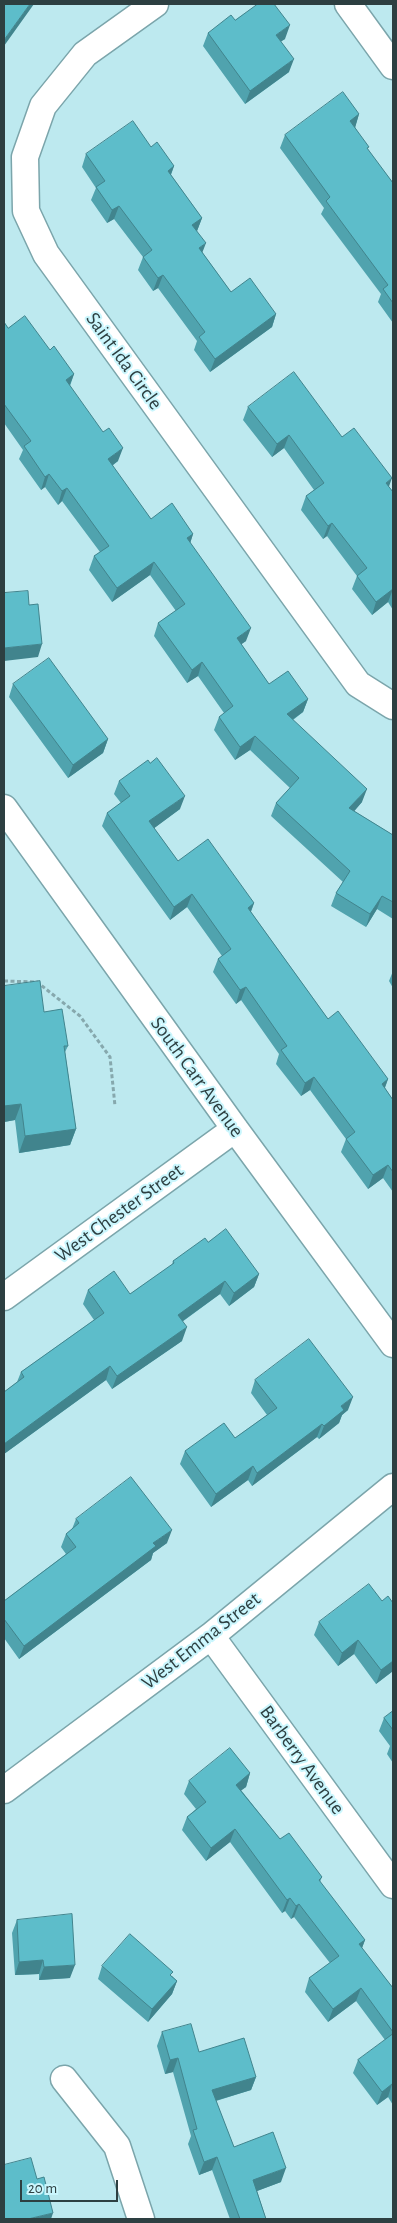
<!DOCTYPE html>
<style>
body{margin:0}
#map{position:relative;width:397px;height:2223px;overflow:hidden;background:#bde9ef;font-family:"Alegreya Sans",sans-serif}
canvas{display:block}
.frame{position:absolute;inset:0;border:5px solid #2d3f41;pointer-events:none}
.scale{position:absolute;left:20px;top:2180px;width:98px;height:22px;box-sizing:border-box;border:2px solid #2d3f41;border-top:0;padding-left:6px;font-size:15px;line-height:18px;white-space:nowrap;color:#2d3f41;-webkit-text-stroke:4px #caf6fd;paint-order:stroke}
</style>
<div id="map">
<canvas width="397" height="2223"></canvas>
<div class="frame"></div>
<div class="scale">20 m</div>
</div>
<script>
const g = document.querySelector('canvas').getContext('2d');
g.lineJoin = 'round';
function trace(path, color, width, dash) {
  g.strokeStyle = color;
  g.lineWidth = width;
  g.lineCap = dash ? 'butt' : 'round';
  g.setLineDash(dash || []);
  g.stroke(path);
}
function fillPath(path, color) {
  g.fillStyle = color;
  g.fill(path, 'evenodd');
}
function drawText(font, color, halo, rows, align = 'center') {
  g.font = font + ' "Alegreya Sans",sans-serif';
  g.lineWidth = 4;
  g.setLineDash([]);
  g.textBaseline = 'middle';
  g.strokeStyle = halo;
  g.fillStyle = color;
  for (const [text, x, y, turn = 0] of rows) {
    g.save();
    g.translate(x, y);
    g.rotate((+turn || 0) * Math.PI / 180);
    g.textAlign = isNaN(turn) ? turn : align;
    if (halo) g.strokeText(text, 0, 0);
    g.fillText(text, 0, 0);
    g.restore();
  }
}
const path = new Path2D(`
 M4,981L37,982L80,1016L110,1057L115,1106`);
const minor = new Path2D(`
 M155,4L85,54L43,106L25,157L26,211L46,254L358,684L393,706
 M348,4L393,66
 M4,808L235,1129L393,1344
 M4,1297L235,1129
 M211,1636L393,1885
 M4,1790L211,1636L393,1487
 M64,2079L117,2146L141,2219`);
const wall = new Path2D(`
 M235,20L285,39L281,41L289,72L245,104L203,46L208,33Z
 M359,114L355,127L368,150L393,183V323L378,302L381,294L321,214L324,208L280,148L285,135Z
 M151,147L174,166L171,175L202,218L197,231L202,252L231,292L276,314L272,327L210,372L194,350L197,341L158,288L153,291L138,270L143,257L114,219L107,223L91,200L96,188L82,167L86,154Z
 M4,322L8,328L50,350L74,374L70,386L118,461L112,466L151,519L193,534L190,543L246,641L241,644L269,684L308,699L303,712L293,720L362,802L354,811L393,835V919L377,909L366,927L331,906L336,893L343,882L271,816L276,803L290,788L250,750L235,760L214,730L219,717L224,713L198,676L187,683L154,636L158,623L176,611L150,575L112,602L89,570L94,556L100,552L62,501L58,505L45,487L41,490L19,459L23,450L4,423Z
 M248,407L342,437L393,492V610L388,602L372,615L352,589L357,576L327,536L323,539L301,510L306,496L314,490L284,448L272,457L243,420Z
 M13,684L108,739L103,753L68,778L9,697Z
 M119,781L180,809L154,828L178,861L254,903L251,912L328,1019L388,1079L385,1088L393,1100V1192L383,1178L368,1189L341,1152L346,1139L310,1090L301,1096L276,1064L279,1054L241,1000L236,1004L213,972L218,959L222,956L187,907L170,920L102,826L107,813L121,803L114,794Z
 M393,971V988L389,981Z
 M4,986L44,1012L68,1046L65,1052L76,1129L70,1145L19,1153L15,1120L4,1122Z
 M208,1242L259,1274L254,1287L229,1306L220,1294L182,1322V1341L112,1389L106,1380L4,1454V1392L17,1382L21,1372L94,1320L83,1304L88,1290L130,1294L172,1265L173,1261Z
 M255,1380L348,1410L342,1415L339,1423L319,1439L317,1437L252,1486L248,1480L211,1507L180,1464L185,1451L235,1438L267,1415L251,1393Z
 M76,1519L167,1543L153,1553L151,1560L19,1659L4,1638V1601L66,1554L61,1547L66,1534L72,1529Z
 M382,1601L393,1603V1671L376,1684L354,1654L338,1666L314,1635L319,1622Z
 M393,1711V1763L387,1754L390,1746L379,1731L384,1718Z
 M250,1773L246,1787L241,1790L280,1839L322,1877L320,1882L365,1940L362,1948L393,1988V2105L388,2097L377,2105L353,2073L358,2060L385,2040L356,2001L328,2022L305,1992L309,1978L330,1963L294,1917L291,1919L285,1911L282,1913L230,1842L206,1861L182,1830L187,1817L196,1809L184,1794L189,1781Z
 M17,1920L70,1978L39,1980V1974L15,1975L12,1933Z
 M102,1966L172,1976L177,1981L172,1994L148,2022L98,1979Z
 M162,2032L199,2052L256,2077L251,2090L216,2101L234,2147L281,2182L257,2191L266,2219H230L212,2170L199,2175L188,2144L191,2136L173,2072L165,2074L157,2046Z`);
const shadedWall = new Path2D(`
 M30,4H34L4,46V40Z
 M290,25L285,39L271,48L276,35Z
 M294,59L289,72L245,104L250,91Z
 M359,114L355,128L350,121Z
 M174,166L169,179L168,171Z
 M119,206L114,219L107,223L112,210Z
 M202,218L197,231L192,225Z
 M206,243L201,256L199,248Z
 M163,275L158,288L153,291L158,278Z
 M276,314L272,327L210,372L215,359Z
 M74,374L69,387L66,380Z
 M289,435L284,448L272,457L277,444Z
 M123,448L118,461L103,472L108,459Z
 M49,474L45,487L41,490L45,477Z
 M392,478L387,492L386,483Z
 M67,488L62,501L58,505L62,491Z
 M332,523L327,536L323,539L328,526Z
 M193,534L189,547L187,538Z
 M154,562L150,575L112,602L117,588Z
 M393,589L388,602L372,615L376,602Z
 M251,628L246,641L232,651L237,638Z
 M42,644L38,657L4,661V648Z
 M202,662L198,676L187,683L192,670Z
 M308,699L303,712L282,727L287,714Z
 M255,736L250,750L235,760L240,747Z
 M108,739L103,753L68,778L73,765Z
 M367,789L362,802L345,822L349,808Z
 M185,796L180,809L145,835L149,821Z
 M192,894L187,907L170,920L174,907Z
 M382,896L377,909L366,927L370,914Z
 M254,903L249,916L248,908Z
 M246,987L241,1000L236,1004L240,990Z
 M314,1077L310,1090L301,1096L305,1083Z
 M388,1079L383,1092L382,1084Z
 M21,1104L15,1120L4,1122V1106Z
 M76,1129L70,1145L19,1153L25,1136Z
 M388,1165L383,1178L368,1189L373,1175Z
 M259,1274L254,1287L229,1306L234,1293Z
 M225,1281L220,1294L173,1328L178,1315Z
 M187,1327L182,1341L112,1389L117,1376Z
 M110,1366L106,1380L4,1454V1444Z
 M353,1397L348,1410L342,1415L339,1423L319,1439L324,1426L341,1406Z
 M322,1424L317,1437L252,1486L257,1473Z
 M253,1466L248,1480L211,1507L216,1494Z
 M172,1530L167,1543L153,1553L151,1560L19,1659L24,1646L153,1543Z
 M358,1640L354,1654L338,1666L342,1653Z
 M393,1661V1671L376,1684L381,1670Z
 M250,1773L246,1787L231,1798L236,1785Z
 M235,1829L230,1842L206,1861L211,1848Z
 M290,1898L285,1911L282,1913L287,1900Z
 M299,1904L294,1917L291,1919L296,1906Z
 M365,1940L360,1953L359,1944Z
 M43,1960L39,1974L15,1975L19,1962Z
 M75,1965L70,1978L39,1980L44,1967Z
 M177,1981L172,1994L148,2022L152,2009Z
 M361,1988L356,2001L328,2022L333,2009Z
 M178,2058L173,2072L165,2074L170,2060Z
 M256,2077L251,2090L208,2103L212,2090Z
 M392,2084L388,2097L377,2105L382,2092Z
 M217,2157L212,2170L199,2175L204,2162Z
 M286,2168L281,2182L249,2194L253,2180Z
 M53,2213L51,2219H28Z`);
const building = new Path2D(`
 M4,4H30L4,40Z
 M258,4H274L290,25L276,35L294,59L250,91L208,33L231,15L235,20Z
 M343,92L359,114L350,121L369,147L367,148L393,183V303L383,289L388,285L326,201L330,197L285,135Z
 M133,121L151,147L157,142L174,166L168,171L202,218L192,225L206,243L199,248L231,292L250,278L276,314L215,359L199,337L205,332L163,275L158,278L143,257L152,250L119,206L112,210L96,187L105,181L86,154Z
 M25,316L50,350L54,346L74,374L66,380L103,432L109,428L123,448L108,459L151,519L172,503L193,534L187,538L251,628L237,638L269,684L288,671L308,699L287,714L367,789L349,808L393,835V902L382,896L370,914L336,893L350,871L276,803L299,778L255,736L240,747L219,717L233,706L202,662L192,670L158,623L185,604L154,562L117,588L94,556L109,546L67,488L62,491L49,474L45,477L24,446L31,441L4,404V322L8,328Z
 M294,372L342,437L354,428L392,478L386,483L393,492V590V589L376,602L357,576L367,568L332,523L328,526L306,496L324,483L289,435L277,444L248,407Z
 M28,591L29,605L38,604L42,644L4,648V593Z
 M49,658L108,739L73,765L13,684Z
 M157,758L185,796L149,821L178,861L208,839L254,903L248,908L328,1019L338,1011L388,1079L382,1084L393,1100V1172L388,1165L373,1175L346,1139L355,1132L314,1077L305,1083L281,1050L287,1046L246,987L240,990L218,959L231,949L192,894L174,907L107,813L130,796L119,781L148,760L150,763Z
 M40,981L44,1012L62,1009L68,1046H64L76,1129L25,1136L21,1104L4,1106V986Z
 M226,1229L259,1274L234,1293L225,1281L178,1315L187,1327L117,1376L110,1366L4,1444V1392L24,1377L21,1372L104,1313L88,1290L114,1271L130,1294L174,1263L173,1261L205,1238L208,1242Z
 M309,1339L353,1397L341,1406L344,1410L324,1426L322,1424L257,1473L253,1466L216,1494L185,1451L224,1423L235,1438L277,1408L255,1380Z
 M131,1477L172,1530L153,1543L156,1546L24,1646L4,1619V1601L76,1547L66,1534L79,1523L76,1519Z
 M369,1584L382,1601L388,1596L393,1603V1661L381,1670L358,1640L342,1653L319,1622Z
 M393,1711V1730L384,1718Z
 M230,1748L250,1773L236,1785L280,1839L289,1833L322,1877L319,1880L365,1940L359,1944L393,1988V2032L361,1988L333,2009L309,1978L339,1956L299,1904L296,1906L290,1898L287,1900L235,1829L211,1848L187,1817L206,1802L189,1781Z
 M72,1914L75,1965L44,1967L43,1960L19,1962L17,1920Z
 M130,1934L173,1972L170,1975L177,1981L152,2009L102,1966Z
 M191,2024L199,2052L244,2038L256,2077L212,2090L234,2147L273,2132L286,2168L253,2180L266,2219H240L217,2157L204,2162L193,2130L197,2129L178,2058L170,2060L162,2032Z
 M393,2034V2085L392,2084L382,2092L358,2060Z
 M31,2158L37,2179L44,2177L53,2213L28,2219H4V2165Z`);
const streetNames = [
 ["Saint Ida Circle",124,361,54],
 ["South Carr Avenue",197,1077,54],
 ["West Chester Street",119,1213,-36],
 ["West Emma Street",201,1641,-38],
 ["Barberry Avenue",302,1760,54]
];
trace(minor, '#7ba5ab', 29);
trace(path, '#86a8ad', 3, [4, 2.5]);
trace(minor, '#fff', 26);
fillPath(wall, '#50a3ae');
fillPath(shadedWall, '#41848d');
fillPath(building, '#5dbdca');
trace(building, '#41848d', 1);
drawText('20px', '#2d3f41', '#caf6fd', streetNames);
</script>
